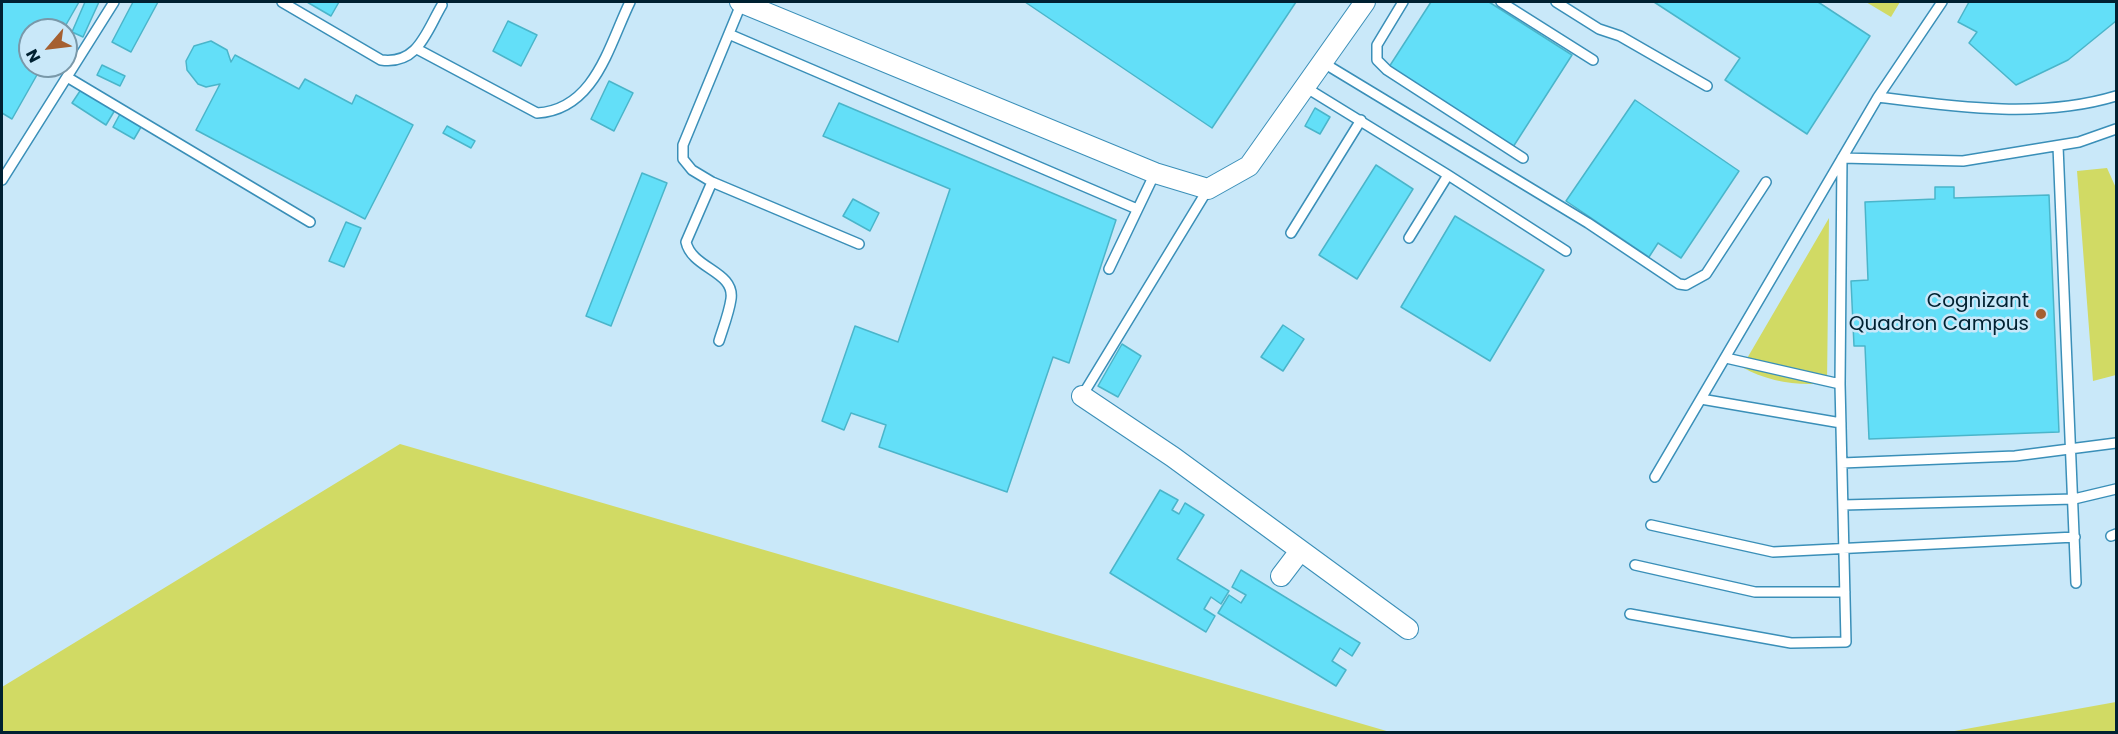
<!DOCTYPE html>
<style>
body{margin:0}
#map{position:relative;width:2118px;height:734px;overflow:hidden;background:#c9e8f9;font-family:Poppins,sans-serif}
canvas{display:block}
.frame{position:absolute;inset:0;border:3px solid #002131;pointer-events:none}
.north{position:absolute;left:18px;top:18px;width:60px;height:60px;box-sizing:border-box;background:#c9e8f9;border:2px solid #7998a9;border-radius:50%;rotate:242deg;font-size:16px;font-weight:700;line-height:24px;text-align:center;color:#002131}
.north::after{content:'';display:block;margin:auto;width:21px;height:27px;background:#a56031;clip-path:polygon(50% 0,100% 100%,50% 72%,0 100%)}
</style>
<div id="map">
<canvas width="2118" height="734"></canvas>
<div class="frame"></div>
<div class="north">N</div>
</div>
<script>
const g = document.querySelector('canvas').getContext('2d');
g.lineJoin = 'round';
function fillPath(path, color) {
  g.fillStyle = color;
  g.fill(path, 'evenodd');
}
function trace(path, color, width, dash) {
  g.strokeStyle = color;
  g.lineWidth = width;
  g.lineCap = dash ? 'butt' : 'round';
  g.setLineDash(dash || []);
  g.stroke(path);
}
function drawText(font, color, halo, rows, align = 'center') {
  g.font = font + ' Poppins,sans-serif';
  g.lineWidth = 5;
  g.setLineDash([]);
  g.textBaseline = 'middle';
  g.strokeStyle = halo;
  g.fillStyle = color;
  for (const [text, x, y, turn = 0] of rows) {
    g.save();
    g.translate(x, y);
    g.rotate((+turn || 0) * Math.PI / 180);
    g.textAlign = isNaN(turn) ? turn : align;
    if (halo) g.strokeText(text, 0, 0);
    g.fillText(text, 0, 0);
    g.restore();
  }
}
const green = new Path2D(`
 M1866,2H1900L1891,17Z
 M2107,168L2116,188V375L2093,381L2077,171Z
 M1829,218L1827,383C1798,386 1768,382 1742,367Z
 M400,444L1390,732H2V687Z
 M2116,702V732H1949Z`);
const building = new Path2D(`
 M2,2H79L63,30H30V66H42L12,119L2,113Z
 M85,2H99L83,37L72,32Z
 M133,2H158L131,52L112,42Z
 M307,2H339L331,16Z
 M1025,2H1296L1212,128Z
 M1431,2H1489L1572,55L1513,147L1389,67Z
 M1654,2H1818L1870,36L1807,134L1725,80L1740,58Z
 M1969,2H2116V21L2068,60L2016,85L1969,43L1977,32L1958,22Z
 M508,21L537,35L521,66L493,51Z
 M211,41L227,50L231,62L235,55L299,89L305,79L352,104L356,95L413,125L365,219L196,130L220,84L206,87L198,84L187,70L186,61L194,46Z
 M102,65L125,76L120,86L97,75Z
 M609,81L633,93L614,131L591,119Z
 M82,88L115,110L106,125L72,103Z
 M1635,100L1739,171L1681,258L1658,243L1649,257L1566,201Z
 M839,103L1116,220L1069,363L1053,357L1007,492L879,447L886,425L851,413L844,430L822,421L855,326L898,342L950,189L823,136Z
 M1315,108L1330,117L1320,134L1305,126Z
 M120,114L141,127L134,139L113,127Z
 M447,126L475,141L471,148L443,133Z
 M1376,165L1413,189L1357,279L1319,255Z
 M642,173L667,183L611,326L586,316Z
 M1935,187H1954V198L2049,195L2059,432L1869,439L1865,346H1854L1851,281L1868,280L1865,202L1935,199Z
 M853,199L879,213L870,231L843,216Z
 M1455,216L1544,270L1490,361L1401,307Z
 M346,222L361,228L344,267L329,261Z
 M1283,325L1304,339L1283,371L1261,357Z
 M1122,344L1141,356L1118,397L1098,386Z
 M1160,490L1178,500L1172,510L1179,514L1185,503L1204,515L1177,559L1229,591L1221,604L1211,597L1204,609L1215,616L1206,632L1110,573Z
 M1241,570L1360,643L1352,656L1340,648L1332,661L1346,670L1336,686L1218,613L1229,595L1241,603L1246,595L1232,587Z`);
const service = new Path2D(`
 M282,2L381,60C418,65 426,32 442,5
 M742,2L683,145V159L692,170L712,182L859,244
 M1403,2L1377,45V60L1387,70L1523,158
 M1501,2L1593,60
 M1556,2L1599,29L1620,36L1707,86
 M731,35L1137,209
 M417,49L537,113C595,110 609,45 630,2
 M1322,62L1588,223L1679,284L1686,285L1706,274L1766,182
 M67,77L310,222
 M1305,87L1448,175L1566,251
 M1878,97C1956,107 2040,119 2116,96
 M2058,146L2076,583
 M1842,158L1963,161L2079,142L2116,129
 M2,180L114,2
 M712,182L686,242C692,269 735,271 731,299C729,313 723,328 719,341
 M1291,233L1361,120
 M1409,238L1448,175
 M1109,269L1155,173
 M1726,358L1840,384
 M1082,396L1208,189
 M1701,399L1841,423
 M1842,463L2015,456L2116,443
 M1655,477L1878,97L1942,2
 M1843,505L2074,499L2116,489
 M1651,525L1773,552L2075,537
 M2111,536L2116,534
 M1635,565L1755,592H1845
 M1630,614L1791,643L1846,642L1840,384L1842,158`);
const minor = new Path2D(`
 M740,2L1155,173L1208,189L1249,166L1365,2
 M1082,396L1173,457L1408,629
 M1281,576L1300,551`);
const markers = [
 [2041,314,6,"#a56031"]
];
const poiNames = [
 ["Cognizant",2029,302],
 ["Quadron Campus",2029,325]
];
fillPath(green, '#d1da64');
fillPath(building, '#63dff8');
trace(building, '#4ab5ca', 1.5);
trace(service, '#3a8fb8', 12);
trace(minor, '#3a8fb8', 22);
trace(service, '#fff', 9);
trace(minor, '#fff', 20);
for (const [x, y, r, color] of markers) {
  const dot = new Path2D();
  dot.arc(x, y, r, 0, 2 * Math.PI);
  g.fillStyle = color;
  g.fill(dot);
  trace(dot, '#c9e8f9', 2);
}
drawText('20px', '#002131', '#c9e8f9', poiNames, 'right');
</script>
